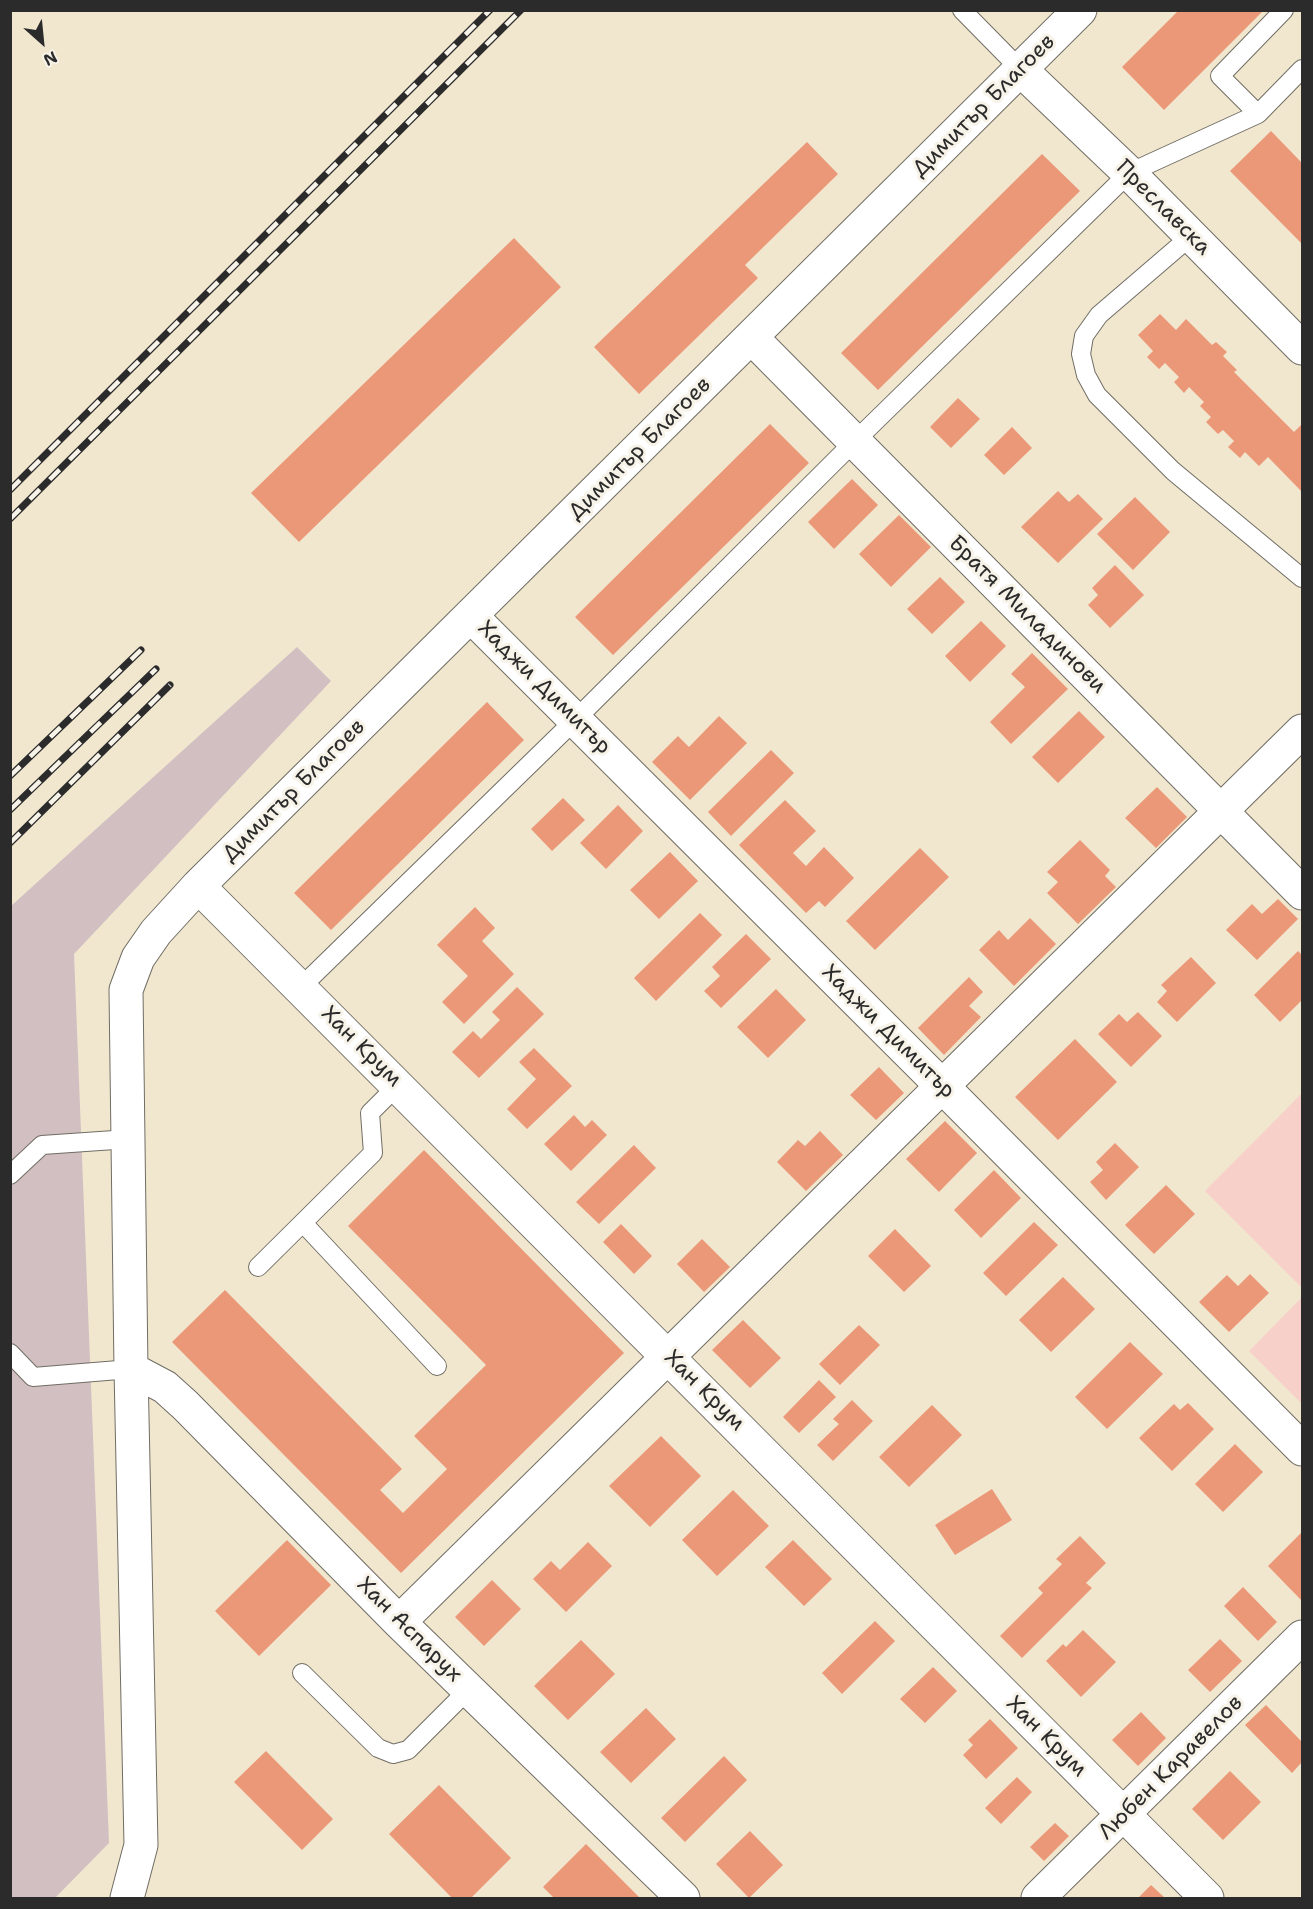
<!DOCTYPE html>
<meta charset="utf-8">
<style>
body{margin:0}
#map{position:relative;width:1313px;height:1909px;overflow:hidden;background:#f1e7cf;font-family:"Shantell Sans",sans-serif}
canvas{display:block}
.frame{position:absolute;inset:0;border:12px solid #2b2b2b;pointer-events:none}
.north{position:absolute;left:12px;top:12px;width:60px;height:60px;-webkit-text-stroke:4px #f7f3e8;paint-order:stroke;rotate:153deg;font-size:16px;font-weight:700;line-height:24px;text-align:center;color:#2b2b2b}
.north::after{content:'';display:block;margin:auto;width:21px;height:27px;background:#2b2b2b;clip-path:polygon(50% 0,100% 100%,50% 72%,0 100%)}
</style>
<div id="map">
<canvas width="1313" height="1909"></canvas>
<div class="frame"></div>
<div class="north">N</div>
</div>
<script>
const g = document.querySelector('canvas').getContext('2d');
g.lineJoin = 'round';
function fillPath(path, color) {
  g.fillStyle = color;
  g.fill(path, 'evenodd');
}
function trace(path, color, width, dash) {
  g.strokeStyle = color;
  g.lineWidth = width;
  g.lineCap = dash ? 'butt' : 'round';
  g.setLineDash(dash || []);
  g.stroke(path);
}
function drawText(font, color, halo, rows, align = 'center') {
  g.font = font + ' "Shantell Sans",sans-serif';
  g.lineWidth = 6;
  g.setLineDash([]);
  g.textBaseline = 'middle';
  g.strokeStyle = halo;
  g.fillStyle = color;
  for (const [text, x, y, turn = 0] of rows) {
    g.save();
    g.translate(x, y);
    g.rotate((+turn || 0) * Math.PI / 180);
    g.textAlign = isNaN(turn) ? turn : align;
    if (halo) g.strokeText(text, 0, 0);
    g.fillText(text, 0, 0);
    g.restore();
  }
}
const built = new Path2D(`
 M1302,1093V1288L1205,1191Z
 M1302,1297V1404L1249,1351Z`);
const industrial = new Path2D(`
 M297,647L331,681L74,954L109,1843L55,1898H11V906Z`);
const building = new Path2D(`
 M1179,10H1264L1164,110L1122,67Z
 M1271,131L1302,163V244L1230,171Z
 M807,142L838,174L745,265L758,278L639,394L594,347Z
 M1042,154L1080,191L878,390L841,353Z
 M514,238L561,287L299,542L251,493Z
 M1160,314L1176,330L1186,319L1212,345L1216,342L1227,352L1223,356L1237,370L1234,372L1294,432L1302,424V492L1268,457L1259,466L1245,452L1240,458L1228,447L1234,441L1223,430L1218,434L1206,422L1211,417L1200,406L1204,402L1189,387L1184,393L1174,382L1179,377L1165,363L1159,369L1147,357L1153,351L1138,335Z
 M958,398L980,419L951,448L930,427Z
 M770,424L809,463L613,655L575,617Z
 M1012,427L1032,448L1004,475L984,455Z
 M852,479L878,505L834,549L808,522Z
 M1058,491L1069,502L1078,494L1103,519L1058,563L1021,527Z
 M1135,497L1170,532L1133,570L1097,534Z
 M899,515L931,547L891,587L859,554Z
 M1115,565L1144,595L1110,628L1088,605L1098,595L1092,588Z
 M940,577L965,602L932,634L907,609Z
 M981,621L1006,646L970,682L945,656Z
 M1032,653L1068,689L1011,744L990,722L1025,687L1011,674Z
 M487,702L524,740L331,930L294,893Z
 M1079,711L1105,737L1058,783L1032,757Z
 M719,716L747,743L690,800L652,762L678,736L689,747Z
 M771,750L794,773L731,836L708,812Z
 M1157,787L1187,817L1156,848L1125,818Z
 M563,798L585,820L552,851L531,829Z
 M785,800L816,831L793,853L806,866L824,847L854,878L825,907L819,901L806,913L739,845Z
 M618,805L643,831L606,869L580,843Z
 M1080,840L1110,870L1105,876L1116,887L1078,924L1047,893L1058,882L1047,872Z
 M920,848L949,877L875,950L846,921Z
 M670,852L698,881L659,919L630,890Z
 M1278,899L1298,919L1257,960L1226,930L1252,904L1262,914Z
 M475,907L495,928L482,941L514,974L464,1024L442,1002L468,976L437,945Z
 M700,913L722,935L656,1001L634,978Z
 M1030,918L1056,944L1014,986L979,950L999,930L1008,940Z
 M746,934L771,959L721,1008L704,991L720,976L712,967Z
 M1298,951L1302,955V1000L1280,1022L1254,995Z
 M1191,957L1216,983L1177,1022L1157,1002L1167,991L1161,985Z
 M969,977L983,992L969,1006L981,1017L944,1055L918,1028Z
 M517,987L544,1014L479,1078L452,1052L473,1031L481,1039L500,1020L492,1012Z
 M776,989L806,1020L768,1058L737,1027Z
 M1138,1012L1162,1036L1131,1067L1098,1034L1119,1014L1127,1022Z
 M1075,1039L1117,1082L1058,1140L1015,1097Z
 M534,1048L572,1086L527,1129L507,1109L536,1079L519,1062Z
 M879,1067L904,1093L876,1120L850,1095Z
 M574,1115L585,1127L592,1120L607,1135L571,1171L544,1144Z
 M945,1121L977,1153L939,1192L906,1159Z
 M820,1131L843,1155L806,1191L777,1162L798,1140L805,1146Z
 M1115,1143L1139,1167L1106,1200L1090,1182L1103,1170L1096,1162Z
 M634,1145L656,1168L599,1224L576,1202Z
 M424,1150L624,1353L401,1573L172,1342L225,1290L402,1469L380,1490L403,1513L447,1469L414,1436L486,1365L348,1226Z
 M994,1170L1021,1198L981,1238L954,1210Z
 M1166,1185L1195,1214L1154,1254L1125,1225Z
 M1034,1222L1058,1245L1006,1296L983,1273Z
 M621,1224L652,1256L634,1274L603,1242Z
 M895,1229L931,1266L904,1292L868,1256Z
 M702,1239L730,1267L704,1292L677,1264Z
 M1250,1274L1269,1293L1229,1332L1199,1302L1227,1275L1238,1286Z
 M1063,1277L1095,1309L1051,1352L1019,1320Z
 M743,1320L781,1358L750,1388L712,1350Z
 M859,1325L880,1345L840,1385L819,1364Z
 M1130,1342L1163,1374L1107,1429L1075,1397Z
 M819,1380L836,1397L799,1433L783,1417Z
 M852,1400L873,1421L833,1461L817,1445L839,1424L833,1419Z
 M1188,1403L1214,1429L1172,1471L1139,1438L1174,1404L1180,1410Z
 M932,1405L962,1435L909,1487L879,1457Z
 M661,1436L701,1476L650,1527L609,1486Z
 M1235,1444L1263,1472L1223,1512L1195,1484Z
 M992,1489L1012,1520L955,1555L935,1525Z
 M733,1490L769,1526L717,1576L682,1540Z
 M1302,1532V1601L1268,1566Z
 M1080,1536L1106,1563L1086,1583L1092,1588L1022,1658L1000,1636L1043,1593L1038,1588L1062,1564L1056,1559Z
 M287,1540L331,1585L259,1656L215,1611Z
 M793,1540L832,1579L804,1606L765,1567Z
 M588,1542L612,1566L566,1612L533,1579L551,1561L560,1570Z
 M492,1580L521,1609L484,1646L455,1617Z
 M1243,1587L1277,1622L1258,1641L1224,1606Z
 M875,1621L895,1641L842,1694L822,1673Z
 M1083,1630L1116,1662L1081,1697L1046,1661L1063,1644L1066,1647Z
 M1220,1639L1242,1661L1210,1692L1188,1670Z
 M581,1640L615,1674L568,1720L534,1686Z
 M933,1667L957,1691L925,1723L900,1699Z
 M1266,1705L1302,1742V1762L1292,1773L1245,1725Z
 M646,1708L676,1739L631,1783L600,1752Z
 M1141,1712L1166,1738L1138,1766L1112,1740Z
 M990,1719L1018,1748L986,1779L963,1755L973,1745L968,1740Z
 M266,1751L333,1819L302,1850L234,1782Z
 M724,1756L747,1780L685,1842L661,1818Z
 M1230,1771L1261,1802L1223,1840L1192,1809Z
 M1017,1777L1032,1792L1001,1824L985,1808Z
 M439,1785L511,1858L471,1898H452L389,1834Z
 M1055,1823L1069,1836L1044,1861L1030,1847Z
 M750,1831L783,1865L749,1898L716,1864Z
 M586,1844L640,1898H554L543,1887Z
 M1151,1885L1165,1898H1138Z`);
const service = new Path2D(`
 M962,10L1021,70
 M1258,114L1302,69
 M1191,236L1099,315L1084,336L1081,354L1086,375L1097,395L1173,471L1302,578
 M301,987L575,720L855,441L1129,173L1258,114L1220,76L1284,10
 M10,1175L42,1145L129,1139
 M303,1223L437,1366
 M258,1267L373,1153L370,1113L398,1085
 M10,1353L33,1377L131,1369
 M302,1673L378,1748L393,1754L408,1750L469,1689`);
const minor = new Path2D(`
 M1021,70L1129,173L1302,348
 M752,338L1302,893
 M471,616L942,1086L1302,1449
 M198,886L1207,1898
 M131,1369L165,1387L185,1405L399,1622L683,1898
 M399,1622L1302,731
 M127,1898L141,1845L131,1369L126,990L138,958L156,932L198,886L1080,10
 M1038,1898L1302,1637`);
const rail = new Path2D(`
 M10,490L490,10
 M10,519L521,10
 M10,776L141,650
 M10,810L156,669
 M10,843L170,685`);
const streetNames = [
 ["Димитър Благоев",984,106,-45],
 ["Преславска",1163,208,45],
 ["Димитър Благоев",640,449,-45],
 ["Братя Миладинови",1027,615,45],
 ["Хаджи Димитър",544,688,45],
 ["Димитър Благоев",294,791,-45],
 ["Хаджи Димитър",888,1032,45],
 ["Хан Крум",361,1047,45],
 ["Хан Крум",704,1391,45],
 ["Хан Аспарух",409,1630,45],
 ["Хан Крум",1046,1737,45],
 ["Любен Каравелов",1171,1768,-45]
];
fillPath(built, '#f7d1c9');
fillPath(industrial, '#d2bfc1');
fillPath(building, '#eb9878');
trace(service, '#706d64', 20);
trace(minor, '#706d64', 35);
trace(service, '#fff', 18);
trace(minor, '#fff', 33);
trace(rail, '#2b2b2b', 7);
trace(rail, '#f7f3e8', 4.5, [14]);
drawText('22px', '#2b2b2b', '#f7f3e8', streetNames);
</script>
